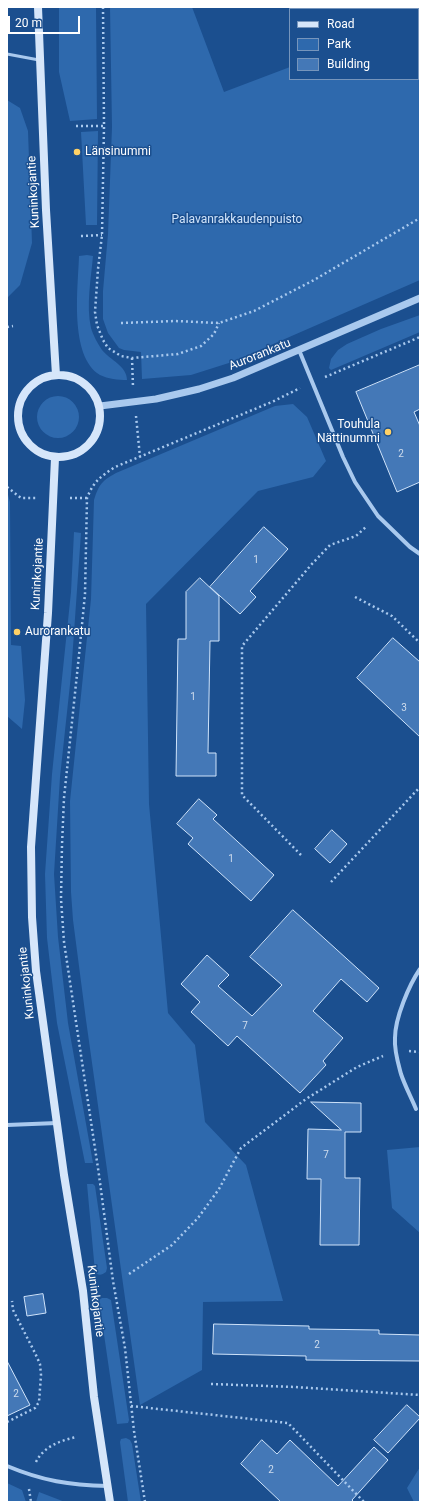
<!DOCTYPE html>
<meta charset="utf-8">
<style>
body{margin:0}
#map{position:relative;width:427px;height:1509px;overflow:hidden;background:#1b4f8f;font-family:Roboto,sans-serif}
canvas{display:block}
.frame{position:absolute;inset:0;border:8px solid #fff;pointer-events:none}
.legend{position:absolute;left:289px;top:8px;width:130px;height:72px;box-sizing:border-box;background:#1b4f8f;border:1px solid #7695bc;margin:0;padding:5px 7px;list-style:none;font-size:12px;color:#fff}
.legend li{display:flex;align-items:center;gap:8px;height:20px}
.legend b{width:20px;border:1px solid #7695bc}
.scale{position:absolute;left:8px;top:16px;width:72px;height:18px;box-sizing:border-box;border:2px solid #fff;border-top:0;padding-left:5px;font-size:12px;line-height:14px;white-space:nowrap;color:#fff;-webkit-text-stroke:3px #1b4f8f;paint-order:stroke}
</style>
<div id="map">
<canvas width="427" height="1509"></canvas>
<div class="frame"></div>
<ul class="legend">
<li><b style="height:5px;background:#d6e6fa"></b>Road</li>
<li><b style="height:11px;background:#2e69ad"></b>Park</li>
<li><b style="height:11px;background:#4478b7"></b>Building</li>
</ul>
<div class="scale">20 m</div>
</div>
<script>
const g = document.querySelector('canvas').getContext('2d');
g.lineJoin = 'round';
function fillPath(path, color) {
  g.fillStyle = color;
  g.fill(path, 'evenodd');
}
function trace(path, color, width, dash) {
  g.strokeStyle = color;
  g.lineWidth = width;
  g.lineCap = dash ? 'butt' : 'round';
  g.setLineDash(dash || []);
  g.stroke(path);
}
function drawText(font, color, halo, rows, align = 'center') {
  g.font = font + ' Roboto,sans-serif';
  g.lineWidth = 3;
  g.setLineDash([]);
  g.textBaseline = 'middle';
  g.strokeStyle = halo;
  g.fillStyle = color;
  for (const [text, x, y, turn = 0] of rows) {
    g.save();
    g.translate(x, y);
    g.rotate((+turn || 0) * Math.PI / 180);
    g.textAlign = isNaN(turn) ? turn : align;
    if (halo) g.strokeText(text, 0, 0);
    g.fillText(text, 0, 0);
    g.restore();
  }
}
const green = new Path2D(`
 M59,7H96L97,119L70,121L59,72Z
 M110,7H192L224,92L290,67V79H418V9H348L347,7H420V280L232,362L191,375L142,379L141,352L124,350L119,348L108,333L103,319V291L108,234L112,127Z
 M7,100L20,108L28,131L32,243L20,285L7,298Z
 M98,131L97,225H86L81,132Z
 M87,255L93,256C91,279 86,305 91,328C93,335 98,344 102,350C110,360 127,366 127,380C118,380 108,379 100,375C69,356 78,288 79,256Z
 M420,315V332L331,370L329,368L331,359L338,350L347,344L381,329Z
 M37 417a21 21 0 1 1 42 0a21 21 0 1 1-42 0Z
 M293,404L307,417L326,461L313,477L258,491L146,604L149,804L168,1013L195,1045L205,1122L246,1165L283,1301L203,1302L202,1370L140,1405L86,1020L73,920L71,892L70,801L91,599L94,500C99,484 102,481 116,473L275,406Z
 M7,491L10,502L11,645L21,646L25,700L22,729L7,716Z
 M74,532L81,533L71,675L60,777L54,874L58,937L68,1023L93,1163H85L57,1023L47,938L45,874L52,774L71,592Z
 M420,1147V1233L392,1208L387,1150Z
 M87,1184H93L95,1186L107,1268L106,1272C102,1275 98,1276 95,1272Z
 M102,1298H107L111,1300L129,1420L128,1423L117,1424L99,1300Z
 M126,1438L130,1440L132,1444L141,1502H128L120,1442L121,1439Z
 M420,1467V1502H414L407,1488Z
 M7,1483L22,1490L26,1502H7Z
 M39,1492L65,1502H36Z`);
const building = new Path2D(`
 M420,365V409L414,412L420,426V482L397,492L356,392Z
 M264,527L288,549L250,591L256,597L240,614L210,587Z
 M200,578L219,596V641H210L208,753H216V776H176L178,639H186V592Z
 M393,638L420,662V737L357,678Z
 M199,799L217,815L213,819L274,875L251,901L188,844L193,838L177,824Z
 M332,830L347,844L330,863L315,849Z
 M293,910L379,988L367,1002L341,979L313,1011L343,1038L323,1061L326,1065L300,1093L237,1036L228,1046L191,1012L200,1002L181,984L207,955L229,975L218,986L252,1016L282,985L250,957Z
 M311,1102L361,1103V1132H345V1178H360L359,1245H320L321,1179H307L308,1129L341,1130Z
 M43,1294L46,1313L27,1316L24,1297Z
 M214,1324L309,1326V1329L379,1330V1334L420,1335V1361L306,1360V1356L213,1354Z
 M7,1361L30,1405L7,1416Z
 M407,1405L420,1417V1418L388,1453L374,1440Z
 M262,1440L277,1454L290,1440L338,1486L374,1447L388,1460L352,1500L354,1502H281L241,1464Z`);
const path = new Path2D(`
 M103,7L104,126L102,235L98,269L95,312L97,325L103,340L108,348L121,356L132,358L178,354L201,346L214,334L219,323
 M76,126H104
 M81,236L102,235
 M121,323L175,321L219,323L254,311L314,280L420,218
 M7,327L13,326
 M132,358L133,387
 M325,377L420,337
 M136,416L140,457
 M7,487L21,498H37
 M70,498H87
 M355,597L392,616L420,643
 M301,855L242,795V646L311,565L330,545L356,536L367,526
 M331,882L420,787
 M409,1051L420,1052
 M129,1274L172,1245L198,1218L219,1189L241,1148L306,1099L357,1067L383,1056
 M211,1384L295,1387L420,1395
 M131,1406L288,1423L364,1502
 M7,1422L35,1408L39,1402L41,1375L40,1364L35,1353L13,1310L12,1301
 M36,1462C44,1446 60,1441 76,1437
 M29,1489L31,1502
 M145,1502L134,1431L125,1348L113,1281L99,1175L64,942L61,899L62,845L64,798L79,655L85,594L87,498C94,481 100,477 115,467L274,401L300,388`);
const service = new Path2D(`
 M7,54L39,60`);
const minor = new Path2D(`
 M299,350L343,457L355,482L378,516L410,547L420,554
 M416,1109C411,1097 405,1086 401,1074C398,1063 394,1050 395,1038C395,1018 409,985 420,969
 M7,1125L57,1123
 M7,1466C43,1481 69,1485 108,1486`);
const tertiary = new Path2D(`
 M100,406L156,399L199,389L233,378L420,298`);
const secondary = new Path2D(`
 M38,7L46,210L56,375
 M18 416a41 41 0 1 1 82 0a41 41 0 1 1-82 0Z
 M55,458L48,613L31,847L32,917L36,971L64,1175L83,1291L94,1397L110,1502`);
const markers = [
 [77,152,4,"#ffd166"],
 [388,432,4,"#ffd166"],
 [17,632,4,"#ffd166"]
];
const numberNames = [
 ["2",401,454],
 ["1",256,560],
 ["1",193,697],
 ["3",404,708],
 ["1",231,859],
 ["7",245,1026],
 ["7",326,1155],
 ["2",317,1345],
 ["2",16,1394],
 ["2",271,1470]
];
const poiNames = [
 ["Länsinummi",85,152],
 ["Touhula",380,425,"right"],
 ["Nättinummi",380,439,"right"],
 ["Aurorankatu",25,632]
];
const streetNames = [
 ["Kuninkojantie",34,192,-93],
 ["Aurorankatu",260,355,-22],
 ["Kuninkojantie",38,574,-87],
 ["Kuninkojantie",27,983,-96],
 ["Kuninkojantie",95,1301,83]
];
const parkNames = [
 ["Palavanrakkaudenpuisto",237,220]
];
fillPath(green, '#2e69ad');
fillPath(building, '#4478b7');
trace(building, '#cfe3fa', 1);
trace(path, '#a9c9ee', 2.5, [2, 3]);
trace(service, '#a9c9ee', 3);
trace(minor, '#a9c9ee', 4);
trace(tertiary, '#a9c9ee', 7);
trace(secondary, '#d6e6fa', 8);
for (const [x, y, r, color] of markers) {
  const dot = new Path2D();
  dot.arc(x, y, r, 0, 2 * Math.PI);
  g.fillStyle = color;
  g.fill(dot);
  trace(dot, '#1b4f8f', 1.5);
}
drawText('10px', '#d0dded', null, numberNames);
drawText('12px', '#fff', '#1b4f8f', poiNames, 'left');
drawText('12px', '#fff', '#1b4f8f', streetNames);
drawText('12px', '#cfe3fa', '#1b4f8f', parkNames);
</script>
